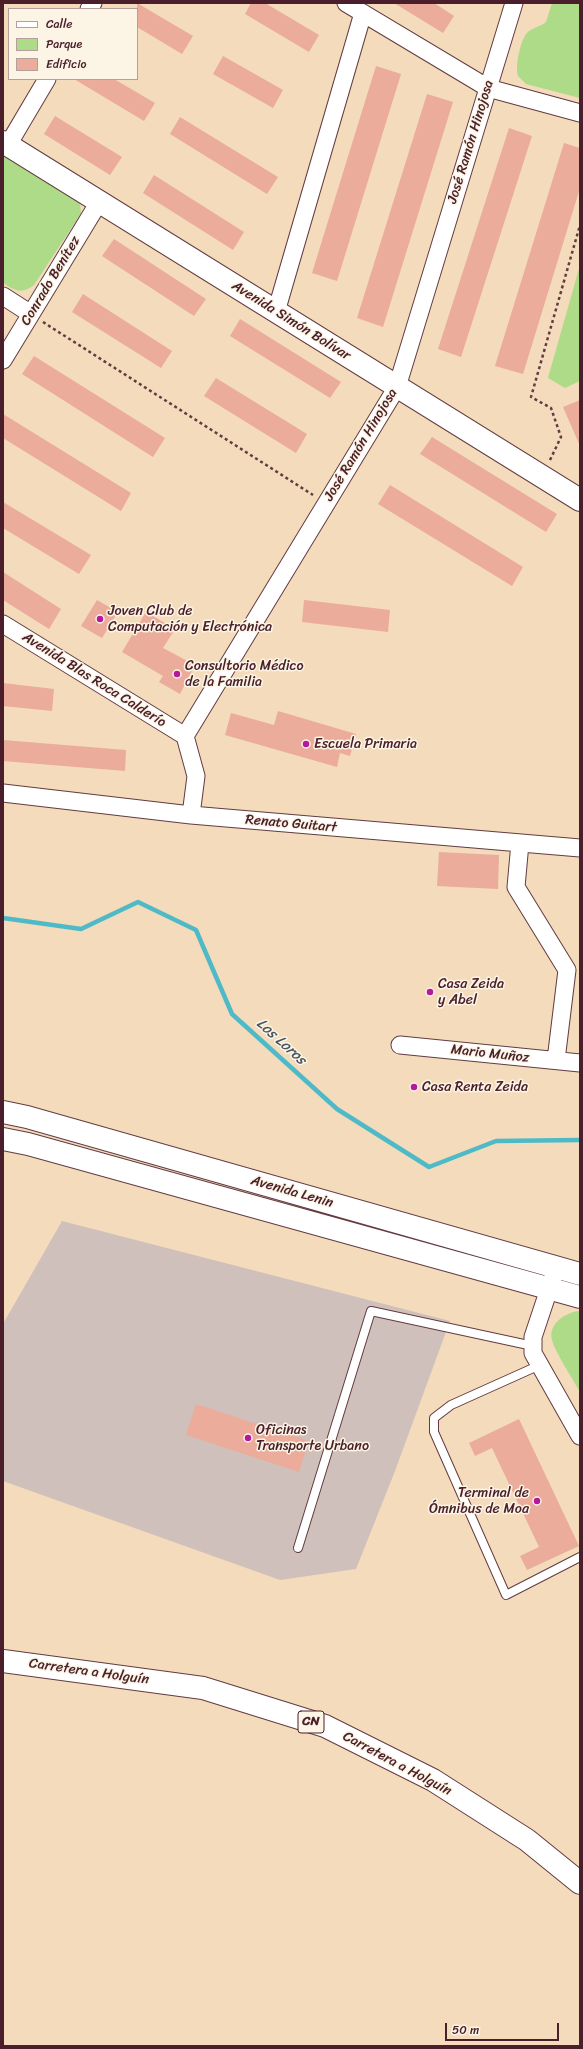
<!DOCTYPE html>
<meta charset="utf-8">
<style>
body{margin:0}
#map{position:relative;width:583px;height:2049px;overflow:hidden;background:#f3dbbb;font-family:Sriracha,sans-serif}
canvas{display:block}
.frame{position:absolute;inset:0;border:4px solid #4a1f2b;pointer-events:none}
.legend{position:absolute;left:8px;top:8px;width:130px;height:72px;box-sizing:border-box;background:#fcf5e5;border:1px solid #b59f9b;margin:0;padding:5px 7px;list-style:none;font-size:12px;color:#4a1f2b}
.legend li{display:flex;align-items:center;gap:8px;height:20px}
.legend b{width:20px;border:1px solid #b59f9b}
.scale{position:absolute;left:445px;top:2023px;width:114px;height:18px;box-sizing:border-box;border:2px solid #4a1f2b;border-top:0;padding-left:5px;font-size:12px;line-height:14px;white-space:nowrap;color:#4a1f2b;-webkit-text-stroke:3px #fcf5e5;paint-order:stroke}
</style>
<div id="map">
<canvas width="583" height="2049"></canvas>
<div class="frame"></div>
<ul class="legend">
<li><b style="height:5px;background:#fff"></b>Calle</li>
<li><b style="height:11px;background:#addb88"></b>Parque</li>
<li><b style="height:11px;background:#ebac9b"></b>Edificio</li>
</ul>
<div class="scale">50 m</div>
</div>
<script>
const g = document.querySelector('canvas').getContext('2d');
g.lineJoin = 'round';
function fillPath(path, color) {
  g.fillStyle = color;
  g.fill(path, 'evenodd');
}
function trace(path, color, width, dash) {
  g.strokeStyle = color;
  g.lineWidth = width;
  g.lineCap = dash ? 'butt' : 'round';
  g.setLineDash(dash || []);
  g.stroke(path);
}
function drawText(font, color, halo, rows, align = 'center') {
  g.font = font + ' Sriracha,sans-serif';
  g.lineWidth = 3;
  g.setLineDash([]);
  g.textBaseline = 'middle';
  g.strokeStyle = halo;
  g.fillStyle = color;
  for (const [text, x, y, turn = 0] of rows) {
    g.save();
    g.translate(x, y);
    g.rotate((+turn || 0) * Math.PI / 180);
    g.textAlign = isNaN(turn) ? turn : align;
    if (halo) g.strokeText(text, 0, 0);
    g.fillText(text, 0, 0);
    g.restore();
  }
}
const industrial = new Path2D(`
 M62,1221L450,1321L395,1471L356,1569L280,1580L3,1481V1324Z`);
const green = new Path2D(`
 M552,3H580V98L526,84L518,76C515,67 520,41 527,33C531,28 540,27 546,22Z
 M3,151L80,202L81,213L78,218L34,285C22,295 14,290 3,283Z
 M580,265V381L565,388L548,378Z
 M578,1311H580V1392C573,1379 555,1352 552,1340C548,1324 565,1313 578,1311Z`);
const stream = new Path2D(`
 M3,918L81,929L138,902L196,930L232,1014L337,1109L429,1167L496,1141L580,1140`);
const building = new Path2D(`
 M137,3L193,36L182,54L137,27Z
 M251,3H265L319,35L309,52L245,14Z
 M394,3H434L454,16L443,33Z
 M223,56L283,90L273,108L213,74Z
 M376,66L401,74L337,281L312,273Z
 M74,79H114L155,103L144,121Z
 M427,94L453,102L383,327L357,318Z
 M55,116L122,157L110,175L44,134Z
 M180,117L278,177L267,194L170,134Z
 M509,128L532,136L461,357L438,349Z
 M564,143L580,148V188L523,374L495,366Z
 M154,175L244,232L233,250L143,193Z
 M114,239L206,299L194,316L102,256Z
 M83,294L172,351L161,368L72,312Z
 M240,319L341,382L330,398L230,336Z
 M34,356L165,438L153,457L22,374Z
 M216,378L307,434L296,453L204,396Z
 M580,400V446L563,407Z
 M3,414L131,493L121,511L3,438Z
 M432,437L557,514L546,532L420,454Z
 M390,485L523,567L512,586L378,504Z
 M3,502L91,555L79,574L3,528Z
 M3,572L61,609L49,629L3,600Z
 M97,600L118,612L102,638L81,626Z
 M304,600L390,610L388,632L302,622Z
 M146,612L175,629L163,648L195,665L180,694L159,682L163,676L122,652Z
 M3,683L54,689L52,711L3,706Z
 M278,711L356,734L350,756L340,753L337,767L225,735L231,713L274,725Z
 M3,740L126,750L125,771L3,761Z
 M439,852L499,855L498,889L437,886Z
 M196,1404L309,1441L299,1472L186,1435Z
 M519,1419L579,1546L527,1570L520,1556L539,1547L492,1448L475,1456L469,1443Z`);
const path = new Path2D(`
 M43,322L313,495
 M550,460L561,437L551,408L531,397L580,225`);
const lane = new Path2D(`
 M540,1365L451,1405L434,1418V1432L506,1595L580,1557
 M298,1548L371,1311L533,1346`);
const street = new Path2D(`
 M346,3L488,88L580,113
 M89,9L93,3
 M8,145L47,79
 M3,296L31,314
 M276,312L363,13
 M3,360L99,202
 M3,624L185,736
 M3,793L191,815L580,848
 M191,815L196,776L185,736L397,387L514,3
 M520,843L516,887L567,970L556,1060
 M400,1045L580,1063
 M553,1277L533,1337V1353L580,1436`);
const secondary = new Path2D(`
 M3,142L580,500
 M3,1112L27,1117L580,1274
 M3,1139L28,1144L580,1297`);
const primary = new Path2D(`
 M3,1661L203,1688L325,1726L433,1780L527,1840L580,1883`);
const markers = [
 [100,619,4,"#b5179e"],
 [177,674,4,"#b5179e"],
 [306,744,4,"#b5179e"],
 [430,992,4,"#b5179e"],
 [414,1087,4,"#b5179e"],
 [248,1438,4,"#b5179e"],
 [537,1501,4,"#b5179e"]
];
const shields = [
 [311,1722,26]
];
const shieldNames = [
 ["CN",311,1722]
];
const streetNames = [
 ["José Ramón Hinojosa",471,142,-73],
 ["Conrado Benítez",51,281,-59],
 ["Avenida Simón Bolívar",291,321,32],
 ["José Ramón Hinojosa",361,445,-59],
 ["Avenida Blas Roca Calderío",94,680,32],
 ["Renato Guitart",291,824,5],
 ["Mario Muñoz",490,1054,6],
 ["Avenida Lenin",292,1192,16],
 ["Carretera a Holguín",89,1672,8],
 ["Carretera a Holguín",397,1764,28]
];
const poiNames = [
 ["Joven Club de",108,611],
 ["Computación y Electrónica",108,627],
 ["Consultorio Médico",185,666],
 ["de la Familia",185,682],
 ["Escuela Primaria",314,744],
 ["Casa Zeida",438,984],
 ["y Abel",438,1000],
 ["Casa Renta Zeida",422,1087],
 ["Oficinas",256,1430],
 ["Transporte Urbano",256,1446],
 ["Terminal de",529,1493,"right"],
 ["Ómnibus de Moa",529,1509,"right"]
];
const waterNames = [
 ["Los Loros",281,1042,42]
];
fillPath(industrial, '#cfc0bb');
fillPath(green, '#addb88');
trace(stream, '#4ebac8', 4.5);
fillPath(building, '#ebac9b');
trace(lane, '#633b41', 10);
trace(street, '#633b41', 19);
trace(secondary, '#633b41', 24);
trace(primary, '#633b41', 24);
trace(path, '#633b41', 2.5, [3, 3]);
trace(lane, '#fff', 8);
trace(street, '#fff', 17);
trace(secondary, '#fff', 22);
trace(primary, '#fff', 22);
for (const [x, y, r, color] of markers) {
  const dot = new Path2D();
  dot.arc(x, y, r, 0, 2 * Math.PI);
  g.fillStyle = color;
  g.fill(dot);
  trace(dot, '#fcf5e5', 1.5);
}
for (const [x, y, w] of shields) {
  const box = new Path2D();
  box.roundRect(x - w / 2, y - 11, w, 22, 3);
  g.fillStyle = '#fcf5e5';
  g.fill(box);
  trace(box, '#4a1f2b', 1);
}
drawText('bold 13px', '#4a1f2b', null, shieldNames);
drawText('14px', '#4a1f2b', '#fcf5e5', streetNames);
drawText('14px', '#4a1f2b', '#fcf5e5', poiNames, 'left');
drawText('italic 15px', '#4b5562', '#fcf5e5', waterNames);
</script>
